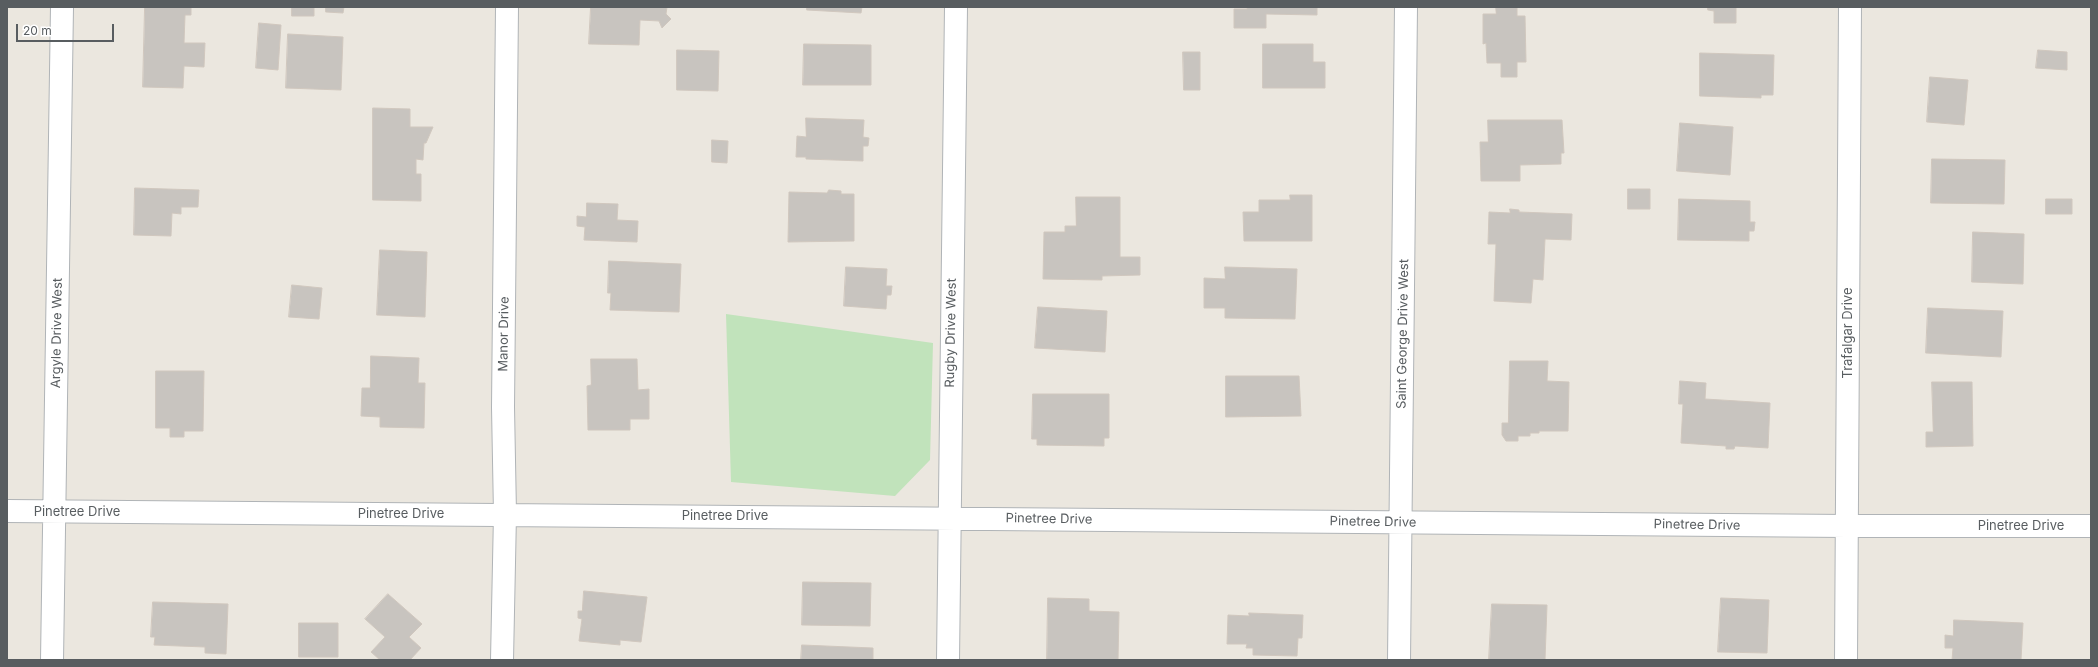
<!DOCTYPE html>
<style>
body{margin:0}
#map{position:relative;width:2098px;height:667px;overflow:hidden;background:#ebe7df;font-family:Inter,sans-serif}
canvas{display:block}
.frame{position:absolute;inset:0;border:8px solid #585d60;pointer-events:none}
.scale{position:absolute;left:16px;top:24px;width:98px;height:18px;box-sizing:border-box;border:2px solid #585d60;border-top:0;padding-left:5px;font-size:12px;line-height:14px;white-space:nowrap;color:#585d60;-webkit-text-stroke:3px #fff;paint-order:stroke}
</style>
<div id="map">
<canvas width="2098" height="667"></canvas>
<div class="frame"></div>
<div class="scale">20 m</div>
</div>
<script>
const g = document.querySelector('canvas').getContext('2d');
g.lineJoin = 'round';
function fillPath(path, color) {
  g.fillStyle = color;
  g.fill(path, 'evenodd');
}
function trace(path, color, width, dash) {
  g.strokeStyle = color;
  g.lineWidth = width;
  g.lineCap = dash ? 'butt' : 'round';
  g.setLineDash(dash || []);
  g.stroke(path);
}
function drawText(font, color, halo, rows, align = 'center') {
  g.font = font + ' Inter,sans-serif';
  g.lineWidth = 4;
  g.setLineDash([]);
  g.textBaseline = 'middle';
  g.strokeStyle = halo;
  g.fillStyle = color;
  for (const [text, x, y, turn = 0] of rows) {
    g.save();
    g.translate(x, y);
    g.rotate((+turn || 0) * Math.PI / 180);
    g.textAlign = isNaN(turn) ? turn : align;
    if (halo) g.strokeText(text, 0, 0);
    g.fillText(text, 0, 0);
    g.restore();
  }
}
const green = new Path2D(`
 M726,314L933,343L930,460L895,496L731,482Z`);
const building = new Path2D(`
 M145,7H191V15H185L184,43H205L204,67L184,66L183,88L143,87Z
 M292,7H314V16H292Z
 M326,7H344L343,13L326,12Z
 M591,7H667L666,14L671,19L662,28L659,21L640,20L639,45L589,44Z
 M807,7H862L861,13L807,10Z
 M1247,7H1317V15L1266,14V28H1234V9H1247Z
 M1496,7H1517V16H1525L1526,62H1517V77H1501V63H1487L1486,43L1483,44V14H1496Z
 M1708,7H1757H1736V23H1714V11L1708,10Z
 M259,23L281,25L278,70L256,68Z
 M288,34L343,37L341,90L286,88Z
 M804,44L871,45V85H803Z
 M1263,44H1313V62H1325V88H1263Z
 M677,50L719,51L718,91L677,90Z
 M2038,50L2067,52V70L2036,68Z
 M1183,52H1200V90H1184Z
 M1700,53L1774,55L1773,95H1761V98L1700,96Z
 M1930,77L1968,80L1964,125L1927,122Z
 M373,108L410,109V127H433L426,143H424L423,160L416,159V174H421V201L373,200Z
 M806,118L864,120L863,137L869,138L868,146H863V161L806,159V157H796L797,136L806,137Z
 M1488,120H1562L1564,153H1561V164L1520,165V181H1481L1480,142H1488Z
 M1680,123L1733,127L1730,175L1677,171Z
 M712,140L728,141L727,163L712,162Z
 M1932,159L2005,160L2004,204L1931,203Z
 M135,188L199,190L198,207H181V214L172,213L171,236L134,235Z
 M1628,189H1650V209H1628Z
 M829,190L841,191V194H854V241L788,242L789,192L827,193Z
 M1290,195H1312V241H1244L1243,212H1259V200H1290Z
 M1076,197H1120V257H1140V275L1102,276V280L1043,279L1044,232H1065V226H1076Z
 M1679,199L1750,201V222H1755L1754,231H1749V241L1678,240Z
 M2046,199H2072V214H2046Z
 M587,203L618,204L617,220L638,221L637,242L584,240L585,227L577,226V216L586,217Z
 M1510,209L1519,210V212L1572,214L1571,240L1545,239L1543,280L1533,279L1531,303L1494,301L1496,244H1488L1489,212L1510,213Z
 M1973,232L2024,234L2023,284L1972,282Z
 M380,250L427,252L425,317L377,315Z
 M609,261L681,264L679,312L610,310L611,293H608Z
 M846,267L887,269L886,286H892L891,295H887L886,309L844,306Z
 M1225,267L1297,269L1295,319L1225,318V308H1204V278L1225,279Z
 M292,285L322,288L319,319L289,317Z
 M1038,307L1107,311L1105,352L1035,348Z
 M1928,308L2003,311L2001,357L1926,353Z
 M371,356L419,358L418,383H425L424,428L380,427V417L361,416L362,388H370Z
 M591,359H637L638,390L649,389V419H630V430H588L587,386L591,385Z
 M1510,361H1548L1547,381L1569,382L1568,431H1539V433H1530V436H1518V441H1506L1502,435V423H1508Z
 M156,371H204L203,431H184V437H170V428H156Z
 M1226,376H1299L1301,416L1226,417Z
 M1680,381L1706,383L1705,399L1770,403L1768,448L1735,446L1734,449H1726V446L1681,443L1683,404H1679Z
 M1932,382H1972L1973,446L1926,447V432H1933Z
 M1033,394H1109V438H1104V446L1037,445V439H1032Z
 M803,582L871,583L870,626L802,625Z
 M584,591L647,597L641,642L620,640V645L579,641L582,619L578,618V611H582Z
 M388,594L422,624L409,637L421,648L410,660H380L371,652L385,637L365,619Z
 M1048,598L1089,599V611L1119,612L1118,660H1047Z
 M1721,598L1769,600L1767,653L1718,652Z
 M153,602L228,604L226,654L205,653V647L154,645L155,637H151Z
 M1492,604L1547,605L1545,660H1489Z
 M1249,613L1303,615L1302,638H1298L1297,656L1253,655V648H1246L1247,644H1227L1228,615L1249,616Z
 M1954,620L2023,623L2021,660H1952L1953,648H1945V635L1953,636Z
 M299,623H338V657H299Z
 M802,645L873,648V660H801Z`);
const minor = new Path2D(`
 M7,511L1847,526H2091
 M52,660L62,7
 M502,660L505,514L503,407L507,7
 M948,660L956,7
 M1399,660L1406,7
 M1846,660L1850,7`);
const streetNames = [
 ["Argyle Drive West",57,333,-89],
 ["Rugby Drive West",951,333,-89],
 ["Trafalgar Drive",1848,333,-90],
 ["Manor Drive",504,334,-89],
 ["Saint George Drive West",1403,334,-89],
 ["Pinetree Drive",77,512],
 ["Pinetree Drive",401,514],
 ["Pinetree Drive",725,516],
 ["Pinetree Drive",1049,519,1],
 ["Pinetree Drive",1373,522,1],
 ["Pinetree Drive",1697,525,1],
 ["Pinetree Drive",2021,526]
];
fillPath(green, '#c1e3bb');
fillPath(building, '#c8c4bf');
trace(building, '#d0c7be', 1);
trace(minor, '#b0b4b7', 24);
trace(minor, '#fff', 22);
drawText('13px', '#585d60', '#fff', streetNames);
</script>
